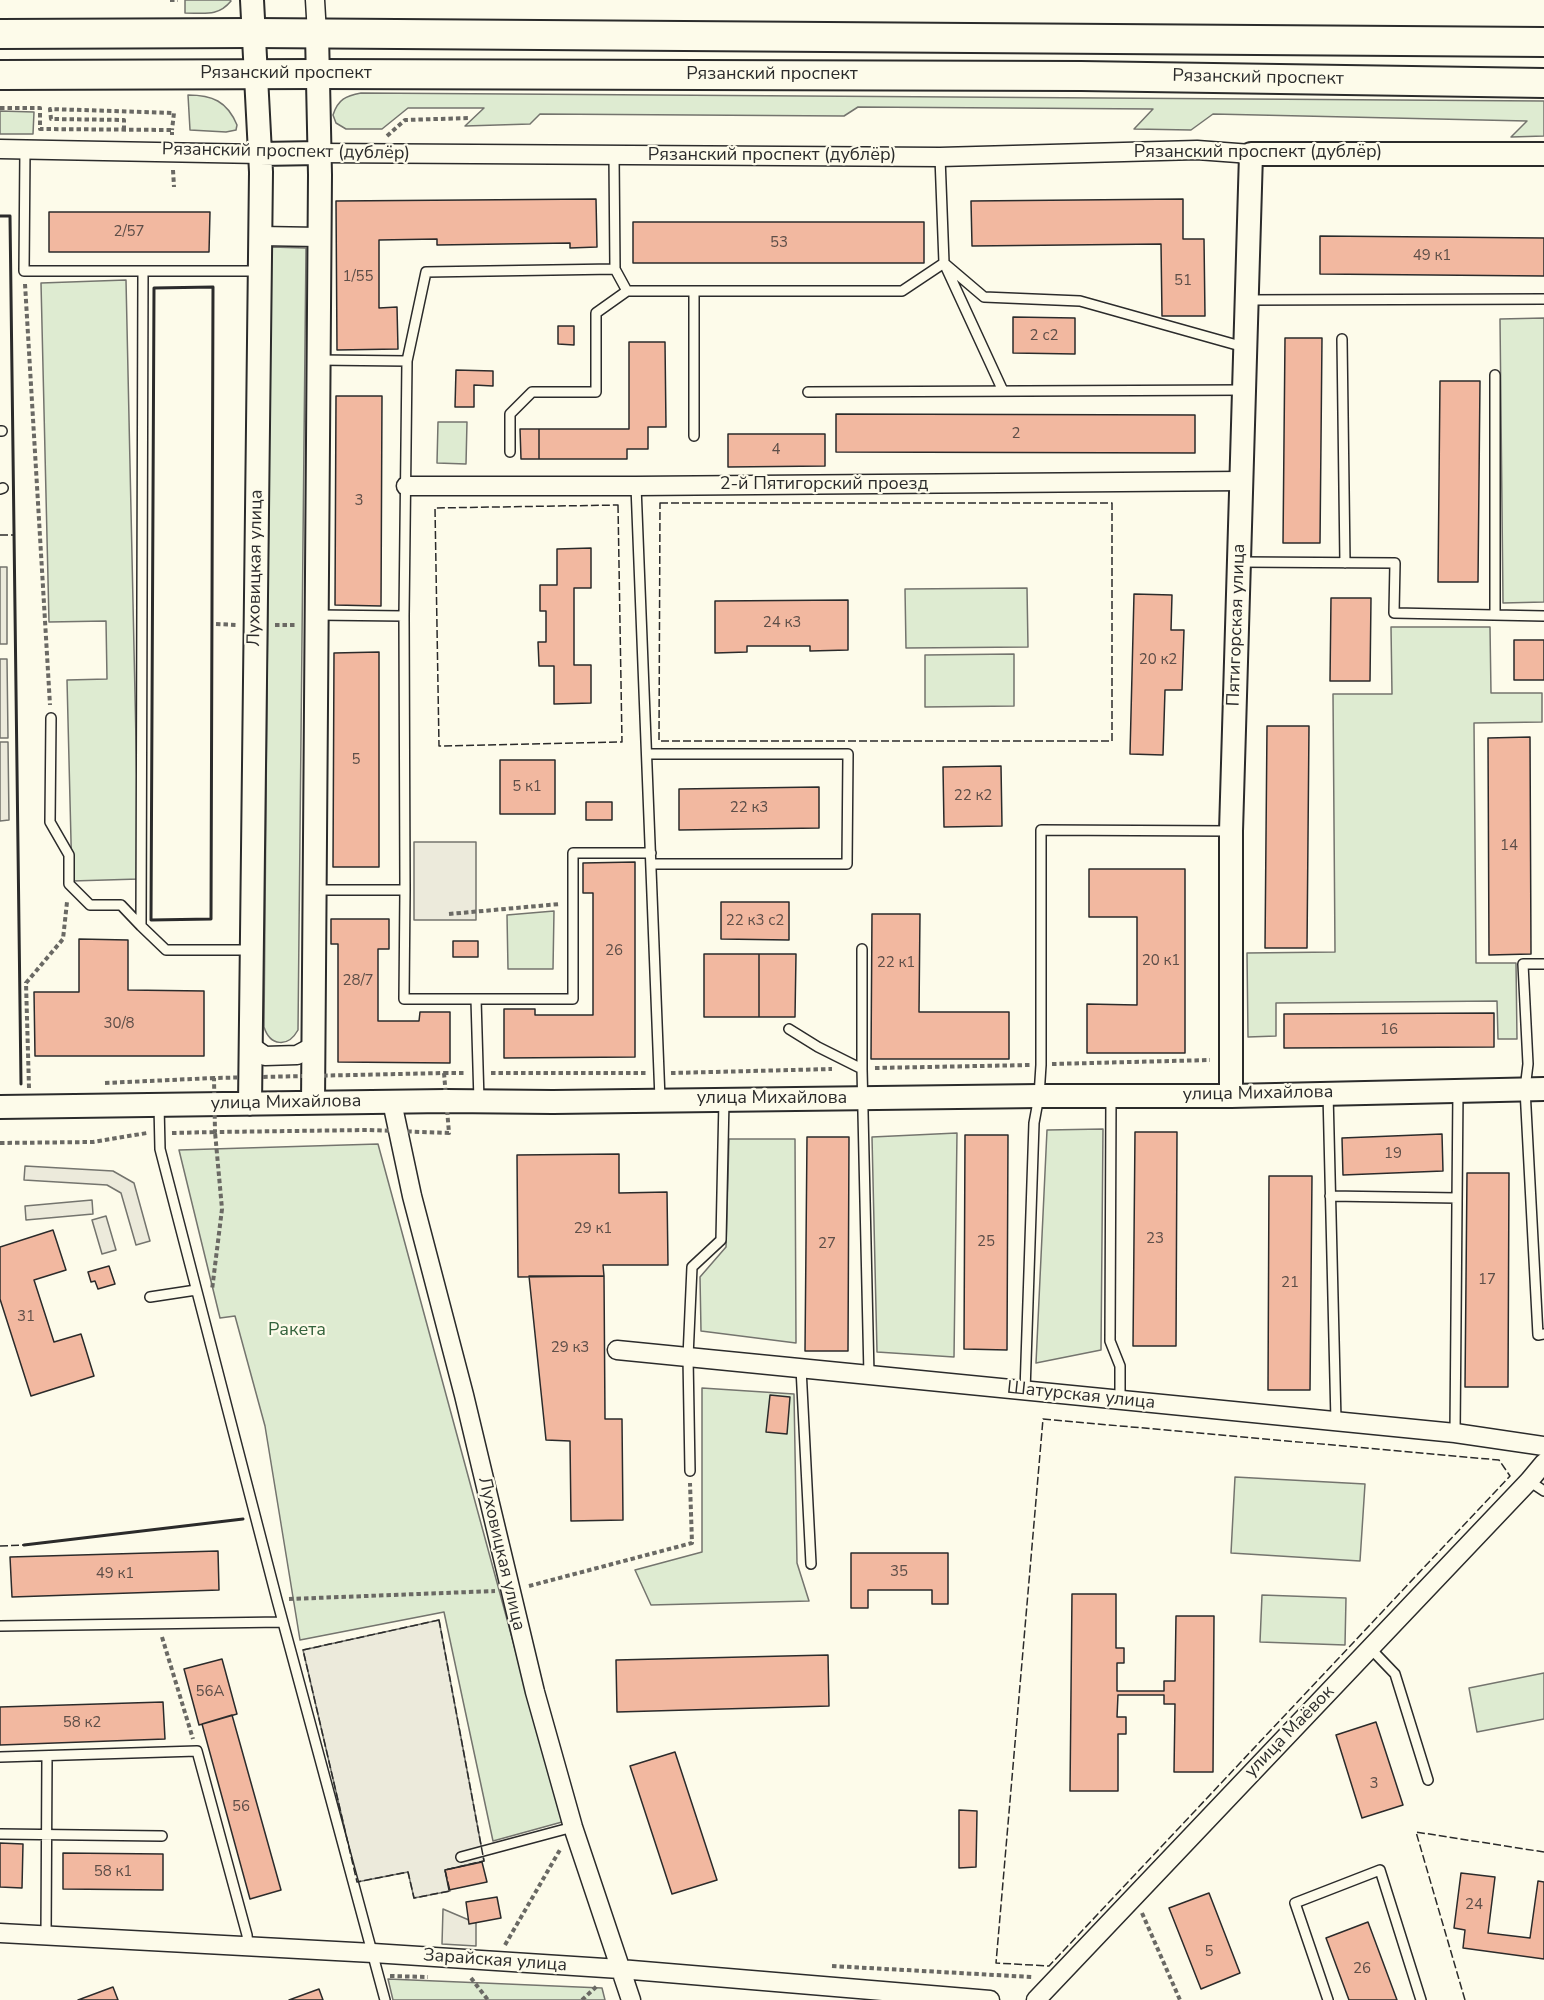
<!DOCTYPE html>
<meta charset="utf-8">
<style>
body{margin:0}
canvas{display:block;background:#fdfbea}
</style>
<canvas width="1544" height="2000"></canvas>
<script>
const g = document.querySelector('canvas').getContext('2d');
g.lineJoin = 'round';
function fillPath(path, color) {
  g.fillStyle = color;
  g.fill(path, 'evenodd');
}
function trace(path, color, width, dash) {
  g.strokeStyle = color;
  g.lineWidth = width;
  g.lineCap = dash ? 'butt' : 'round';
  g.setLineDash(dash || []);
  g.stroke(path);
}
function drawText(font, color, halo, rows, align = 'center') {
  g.font = font + ' "Nunito Sans",sans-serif';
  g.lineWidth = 4.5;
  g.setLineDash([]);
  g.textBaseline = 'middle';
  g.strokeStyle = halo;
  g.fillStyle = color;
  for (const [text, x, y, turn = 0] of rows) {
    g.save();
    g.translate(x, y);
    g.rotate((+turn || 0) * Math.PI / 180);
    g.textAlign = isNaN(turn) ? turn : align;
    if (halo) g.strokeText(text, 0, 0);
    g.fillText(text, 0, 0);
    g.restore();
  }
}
const green = new Path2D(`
 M185,0H230L231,1C218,17 204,13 185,13Z
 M361,93L1544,101V136L1511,137L1527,121L1213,114L1191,130L1134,129L1153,109L858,107L844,116L540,114L530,124L465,126L484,108H408L382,129H346L336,123L333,115C338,99 346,96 361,93Z
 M188,95C212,95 227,101 237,125L236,130L226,132L190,130Z
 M0,111L34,112L33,134H0Z
 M271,247L306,248L298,1030C288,1048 270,1046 264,1027Z
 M126,280L139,879L72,881L67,680L107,679L106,621L49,622L41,283Z
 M1544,318V602L1503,603L1500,319Z
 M438,422H467L466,464L437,463Z
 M1027,588L1028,647L906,648L905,589Z
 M1391,627H1490L1491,693H1542V722L1474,723L1476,963H1516L1517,1039H1498L1497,1001L1276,1003V1036L1248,1037L1247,953L1335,952L1333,694H1392Z
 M1014,654V706L925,707V655Z
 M554,911L553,969H508L507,915Z
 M1103,1129L1101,1350L1036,1363L1047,1130Z
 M957,1133L954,1357L877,1352L872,1137Z
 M729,1139H795L796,1343L701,1331L700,1277L726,1247Z
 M378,1144L562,1822L493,1841L444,1612L300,1640L265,1426L235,1316L220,1318L179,1150Z
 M702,1388L794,1394L797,1563L809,1601L651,1605L635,1570L702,1552Z
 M1235,1477L1365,1484L1360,1561L1231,1553Z
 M1262,1595L1346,1598L1345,1645L1260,1642Z
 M1544,1673V1719L1477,1732L1469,1688Z
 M388,1979L602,1988L605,2000H393Z`);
const parking = new Path2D(`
 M0,567H7V644H0Z
 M0,659H7L8,738H0Z
 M0,742H8L9,820L0,821Z
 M414,842H476V920H414Z
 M25,1166L113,1171L134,1183L150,1241L136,1245L121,1193L107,1185L24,1180Z
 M92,1200L93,1214L26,1220L25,1206Z
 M106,1216L116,1250L102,1254L92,1220Z
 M439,1620L484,1861L445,1870L450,1891L414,1898L408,1872L357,1882L303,1650Z
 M443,1909L476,1923V1946L442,1944Z`);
const building = new Path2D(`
 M596,199L597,247L570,248V243L437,245V239L379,240V308L397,307L398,349L337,350L336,201Z
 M1183,199V239H1204L1205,316H1162L1161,244L972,246L971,201Z
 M49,212H210L209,252H49Z
 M633,222H924V263H633Z
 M1320,236L1544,238V276L1320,274Z
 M1013,317L1075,318V354L1013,353Z
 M558,326H574V345L558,344Z
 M1285,338H1322L1320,543H1283Z
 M629,342H665L666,427H648V449H627V459H539V429H629Z
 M456,370L493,371V386L474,385V407H455Z
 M1440,381H1480L1478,582H1438Z
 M336,396H382L381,606L335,605Z
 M836,414L1195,415V453L836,452Z
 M520,429H539V459H521Z
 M728,434H825V466L728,467Z
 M591,548V588H574V665H591V703L554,704V666H539L538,642H546V611H540V585H557V549Z
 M1134,594L1172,595L1171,630H1184L1182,690H1165L1163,755L1130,754Z
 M1331,598H1371L1370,681H1330Z
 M848,600V650L810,651V646H747V652L715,653V601Z
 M1514,640H1544V680H1514Z
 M379,652V867H333L334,653Z
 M1267,726H1309L1307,948H1265Z
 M1530,737L1531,954L1489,955L1488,738Z
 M500,760H555V814H500Z
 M1001,766L1002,826L944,827L943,767Z
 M819,787V828L679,830V789Z
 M586,802H612V820H586Z
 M635,862V1057L504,1058V1009H535V1015H593V893H583V863Z
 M1089,869H1185V1053H1087V1004L1137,1005V917H1089Z
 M721,902H789V940L721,939Z
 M872,914H920L919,1012H1009V1059H871Z
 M331,919H389V949H378V1021H419L420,1012H450V1063L338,1062V944H331Z
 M79,939L128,940V990L204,991V1056H35L34,992H79Z
 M453,941H478V957H453Z
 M704,954H759V1017H704Z
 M759,954H796L795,1017H759Z
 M1494,1013V1047L1284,1048V1014Z
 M1135,1132H1177L1176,1346H1133Z
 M1442,1134L1443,1171L1343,1175L1342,1138Z
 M965,1135H1008L1007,1350L964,1349Z
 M807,1137H849L848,1351H805Z
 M619,1154V1193L667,1192L668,1265H603L604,1276L518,1277L517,1155Z
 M1467,1173H1509L1508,1387H1465Z
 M1269,1176H1312L1310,1390H1268Z
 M53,1230L66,1270L34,1280L54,1342L81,1334L94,1376L31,1396L0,1299V1247Z
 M109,1266L115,1284L98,1289L95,1281L91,1282L88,1272Z
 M529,1276H604L605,1419H622L623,1520L571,1521L570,1441L546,1440Z
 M770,1395L790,1397L787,1434L766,1432Z
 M218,1551L219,1590L12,1597L10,1557Z
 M851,1553H948V1604H932V1590H868V1608H851Z
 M1072,1594H1116V1648H1124V1663H1117V1691H1164V1681H1175L1176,1616H1214L1213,1772H1174L1175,1704H1164V1695H1118L1117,1717H1126V1734H1118V1791H1070Z
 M828,1655L829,1706L617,1712L616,1660Z
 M222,1659L237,1714L199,1725L184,1669Z
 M163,1702L165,1739L0,1745V1707Z
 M232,1715L281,1890L250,1899L202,1724Z
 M1376,1722L1403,1805L1362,1818L1336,1735Z
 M675,1752L717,1880L672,1894L630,1766Z
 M959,1810L977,1811L976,1867L959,1868Z
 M0,1843L23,1844L22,1888L0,1887Z
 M63,1853L163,1854V1890L63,1889Z
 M482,1862L487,1882L449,1890L445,1870Z
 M1461,1873L1495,1877L1488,1933L1530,1938L1538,1881L1544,1882V1959L1463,1948L1465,1930L1454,1928Z
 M1209,1893L1240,1973L1201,1989L1169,1908Z
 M497,1897L501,1918L469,1924L466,1902Z
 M1368,1922L1397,2000H1349L1326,1938Z
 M113,1987L118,2000H78Z
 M319,1989L323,2000H289Z`);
const path = new Path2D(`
 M170,0H178
 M0,108H40V129L172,130V135
 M124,130V120L51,119L50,109L174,113L172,130
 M387,136L405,120L469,118
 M173,170L174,187
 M25,284L50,705
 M216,624L237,625
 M275,625H297
 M449,914L560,904
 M1052,1064L1210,1060
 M875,1068L1030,1065
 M444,1073H466
 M444,1073L449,1133L368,1130L215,1132L214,1078Z
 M491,1073H646
 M671,1073L832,1069
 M105,1083L214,1078
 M29,1088L26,983L63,939L67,902
 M172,1133L215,1132L222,1209L212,1290
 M0,1143L93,1142L147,1133
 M529,1586L692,1543L690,1483
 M289,1599L495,1591
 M162,1637L193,1739
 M1142,1913L1180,2000
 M505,1945L561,1848
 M832,1966L1032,1977
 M390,1976L428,1977
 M471,1978L488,2000
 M582,2000L597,1986`);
const service = new Path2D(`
 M25,149L24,271H260
 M614,155L615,269
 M940,157L944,263L1003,391
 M143,271L141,926L166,950H251
 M694,291V436
 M1246,300L1544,299
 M1342,339L1345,563
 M318,360L407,361
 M808,392L1244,390
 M0,431H2
 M510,452V414L532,392H596V313L627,291
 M636,486L660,1099
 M0,489L3,488
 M1240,562L1395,563L1394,613L1544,616
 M317,615L404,616
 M1495,615V375
 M51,718L50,822L69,855V884L90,905H121L141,926
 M647,754H848L847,864H651
 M315,890H405
 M862,949V1069L869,1375
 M1544,964H1523L1528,1064L1525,1089L1538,1335L1544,1334
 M476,999H573V853H651
 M789,1029L818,1047L862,1069
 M1328,1093L1336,1421
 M1111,1096L1110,1341L1120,1366V1400
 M479,1101L476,999H404L405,890L404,616L407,361L426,272L615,269L627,291H902L944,263L984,297L1080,301L1244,347
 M159,1105L160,1149L277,1600L385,2000
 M1330,1196L1457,1198
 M150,1297L196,1290
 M801,1368L811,1564
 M1025,1391L1034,1123L1039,1096L1041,1065V830L1231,831
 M1455,1433L1458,1090
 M690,1471L688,1357L692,1267L721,1240L724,1100
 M1529,1481L1544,1491
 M0,1626L283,1622
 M1370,1648L1395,1674L1428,1780
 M0,1757L197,1751L247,1935L248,1946
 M0,1834L162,1836
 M461,1857L573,1827
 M46,1936L47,1756
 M1328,2000L1295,1903L1380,1870L1421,2000`);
const minor = new Path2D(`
 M315,0L317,34
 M0,149L260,154
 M319,153L940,157L1197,150L1251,154
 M260,236L319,237
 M406,486H636L1242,481
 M251,1046L265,1056L297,1055L314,1046
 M392,1102L412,1196L464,1395L535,1692L573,1827L631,2000
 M617,1350L1455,1433L1544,1446
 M0,1933L373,1953L620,1969L990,2000
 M1036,2000L1529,1481L1544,1463`);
const tertiary = new Path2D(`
 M260,154L319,153
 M1231,1096V831L1251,154H1544
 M313,1103L320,175L317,34
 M250,1104L261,172L252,0
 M0,1107L446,1101L553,1102L1039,1096H1231L1544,1089`);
const primary = new Path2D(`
 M0,34L254,33L1544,42
 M0,75L317,74L1081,76L1544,83`);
const fence = new Path2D(`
 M660,503H1112V741H659Z
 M618,505L622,742L439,746L435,508Z
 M0,535H15
 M1043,1419L1499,1460L1510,1476L1049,1966L996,1963Z
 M0,1546L24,1545
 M439,1620L484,1861L445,1870L450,1891L414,1898L408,1872L357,1882L303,1650Z
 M1465,2000L1416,1832L1544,1852`);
const wall = new Path2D(`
 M0,216H10L21,1084
 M213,287L211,919L151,920L154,288Z
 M24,1545L243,1519`);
const numberNames = [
 ["2/57",129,232],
 ["53",779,243],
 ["49 к1",1432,256],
 ["1/55",358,277],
 ["51",1183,281],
 ["2 с2",1044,336],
 ["2",1016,434],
 ["4",776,450],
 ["3",359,501],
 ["24 к3",782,623],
 ["20 к2",1158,660],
 ["5",356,760],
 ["5 к1",527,787],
 ["22 к2",973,796],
 ["22 к3",749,808],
 ["14",1509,846],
 ["22 к3 с2",755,921],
 ["26",614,951],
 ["20 к1",1161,961],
 ["22 к1",896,963],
 ["28/7",358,981],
 ["30/8",119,1024],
 ["16",1389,1030],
 ["19",1393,1154],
 ["29 к1",593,1229],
 ["23",1155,1239],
 ["25",986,1242],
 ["27",827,1244],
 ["17",1487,1280],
 ["21",1290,1283],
 ["31",26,1317],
 ["29 к3",570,1348],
 ["35",899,1572],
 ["49 к1",115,1574],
 ["56А",210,1692],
 ["58 к2",82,1723],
 ["3",1374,1784],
 ["56",241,1807],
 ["58 к1",113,1872],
 ["24",1474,1905],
 ["5",1209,1952],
 ["26",1362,1969]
];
const streetNames = [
 ["Рязанский проспект",286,74],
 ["Рязанский проспект",772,75],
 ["Рязанский проспект",1258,78,1],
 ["Рязанский проспект (дублёр)",286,152,1],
 ["Рязанский проспект (дублёр)",1258,153],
 ["Рязанский проспект (дублёр)",772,156],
 ["2-й Пятигорский проезд",824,485],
 ["Луховицкая улица",256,568,-89],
 ["Пятигорская улица",1237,625,-88],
 ["улица Михайлова",1258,1094,-1],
 ["улица Михайлова",772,1099],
 ["улица Михайлова",286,1103,-1],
 ["Шатурская улица",1081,1396,6],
 ["Луховицкая улица",501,1554,77],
 ["улица Маёвок",1290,1732,-46],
 ["Зарайская улица",495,1961,4]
];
const parkNames = [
 ["Ракета",297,1331]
];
fillPath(green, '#deebd1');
trace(green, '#74746e', 1.5);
fillPath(parking, '#eceadb');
trace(parking, '#74746e', 1.5);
fillPath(building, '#f2b8a0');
trace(building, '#2b2b2b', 1.5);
trace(service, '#2b2b2b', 12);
trace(minor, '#2b2b2b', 21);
trace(tertiary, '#2b2b2b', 26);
trace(primary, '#2b2b2b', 32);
trace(path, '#6a6964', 4, [4.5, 3]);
trace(service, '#fdfbea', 9);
trace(minor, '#fdfbea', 18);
trace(tertiary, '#fdfbea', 22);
trace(primary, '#fdfbea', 28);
trace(fence, '#2b2b2b', 1.5, [8, 3]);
trace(wall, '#2b2b2b', 3);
drawText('15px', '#5d4e48', null, numberNames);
drawText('18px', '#2b2b2b', '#fdfbea', streetNames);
drawText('18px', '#34623c', '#fdfbea', parkNames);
</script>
